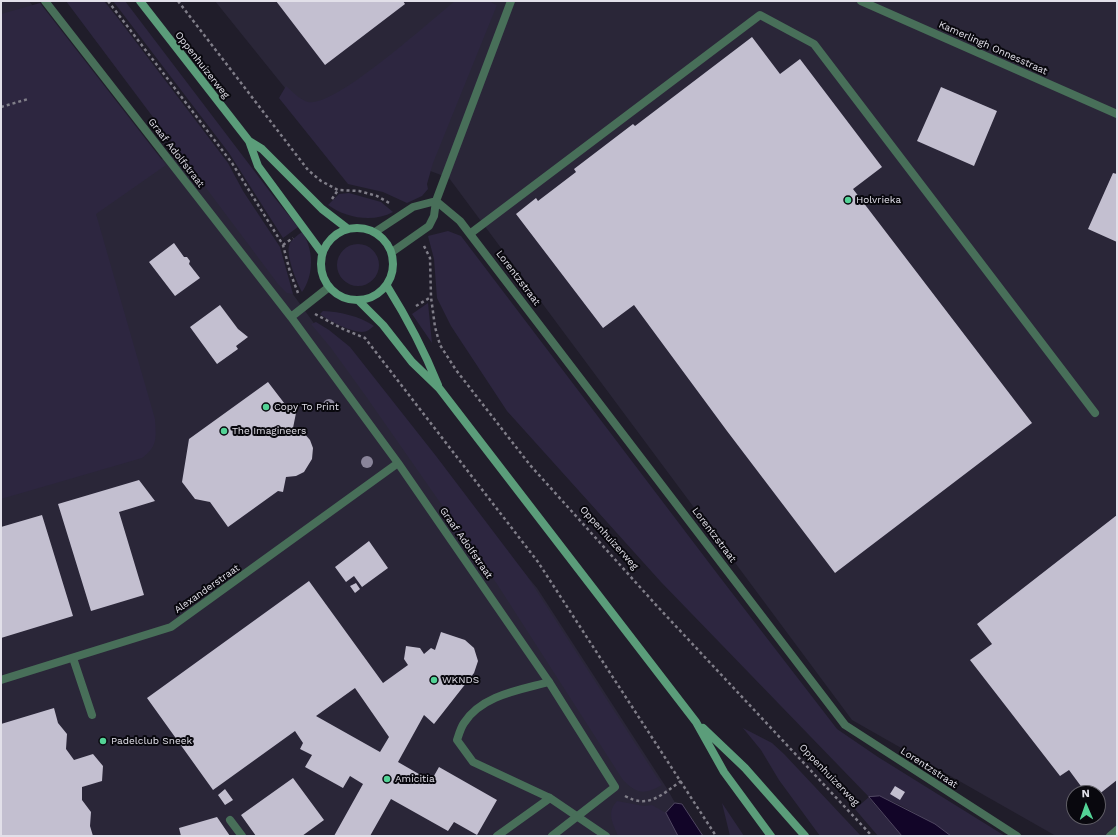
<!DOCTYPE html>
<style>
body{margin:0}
#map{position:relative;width:1118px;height:837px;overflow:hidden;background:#201d2a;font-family:"Work Sans",sans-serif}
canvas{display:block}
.frame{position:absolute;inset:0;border:2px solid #e2e0e9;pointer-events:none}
.north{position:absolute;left:1066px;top:785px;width:40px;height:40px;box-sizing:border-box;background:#09080e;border:1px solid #605e66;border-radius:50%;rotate:358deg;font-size:11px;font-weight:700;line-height:16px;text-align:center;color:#e2e0e9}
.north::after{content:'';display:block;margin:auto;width:14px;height:18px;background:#53d396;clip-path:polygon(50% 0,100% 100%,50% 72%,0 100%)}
</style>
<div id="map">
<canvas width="1118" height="837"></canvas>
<div class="frame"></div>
<div class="north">N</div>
</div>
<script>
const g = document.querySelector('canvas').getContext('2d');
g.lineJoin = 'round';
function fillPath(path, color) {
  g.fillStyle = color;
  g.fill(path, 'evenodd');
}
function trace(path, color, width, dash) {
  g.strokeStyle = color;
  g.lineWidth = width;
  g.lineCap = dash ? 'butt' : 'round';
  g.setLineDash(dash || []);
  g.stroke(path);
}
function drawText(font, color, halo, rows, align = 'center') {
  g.font = font + ' "Work Sans",sans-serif';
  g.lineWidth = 4;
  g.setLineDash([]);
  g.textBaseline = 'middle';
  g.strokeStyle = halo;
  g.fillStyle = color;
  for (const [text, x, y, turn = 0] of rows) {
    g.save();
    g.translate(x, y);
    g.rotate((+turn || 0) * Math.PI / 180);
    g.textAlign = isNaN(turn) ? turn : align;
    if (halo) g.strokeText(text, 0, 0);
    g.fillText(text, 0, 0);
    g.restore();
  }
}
const built = new Path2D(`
 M1,1H29L36,10L1,20Z
 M215,1H1117V836H1056L852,720L449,178L318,129ZM1074,793H1098V817H1074Z
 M184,144L316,326L537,588L666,787L694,836H1V490L84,213Z`);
const green = new Path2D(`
 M66,1H104L117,17L228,163L243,191L280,247L293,294L287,293L278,284Z
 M113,1H125L274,197L298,227L283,238L229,153Z
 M455,1H488L497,5L433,163L427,184L428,189L422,196L407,203L383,192L348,184L279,98L286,86C293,92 299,99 308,102C335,108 431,20 455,1Z
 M40,3L166,165L96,214L155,419C156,438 158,446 142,458L1,499V14Z
 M349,193L381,202L393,212C373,223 346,218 328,205L339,194Z
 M448,231L461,236L719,576L837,729L878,757L1005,836H951L935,824L900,805L880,796L869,798L902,836H878L855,809L869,797L661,582L507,411L451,326L437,298L434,259L428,236Z
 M302,232C314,249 314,275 302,292C297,283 286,256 289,246C290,240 298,235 302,232Z
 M337 265a21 21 0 1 1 42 0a21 21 0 1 1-42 0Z
 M428,303L432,343L412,314Z
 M323,311C341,312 359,316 374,326C370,329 367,332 362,332C352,332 328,321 320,314Z
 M316,322L329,330L350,347L436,456L527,576L662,785C644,795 637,794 623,780L497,584L365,395L331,348L311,324Z
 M743,728L772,743L784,754L861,836H820L779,780L761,750Z
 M617,801L644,806L652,805L666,813L678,836H618C613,823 606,813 617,801Z
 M722,803L744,836H730Z`);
const water = new Path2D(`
 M880,796L935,824L951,836H902L869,797Z
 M675,803L682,804L703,836H678L666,813Z`);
const building = new Path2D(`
 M276,1H403L405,4L325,65Z
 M752,37L780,74L800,59L882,167L853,189L1032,423L835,573L727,431L634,305L603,328L516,214L536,198L538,201L576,172L574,169L633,124L635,126Z
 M941,87L997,111L974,166L917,141Z
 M1113,173L1117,174V242L1088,229Z
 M174,243L184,257H187L190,261L189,264L200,278L175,296L149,262Z
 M220,305L238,329L248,337L236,346L238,349L217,364L190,327Z
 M268,382L291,412L296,413L293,428L303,432L310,440L313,448L312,459L304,472L296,476L286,477L283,492L278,491L228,527L210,502L195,499L182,482L189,439Z
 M139,480L155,501L119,512L144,595L91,611L58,504Z
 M42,515L73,616L1,638V527Z
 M1117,515V780L1098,795V793H1086L1069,770L1060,776L970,660L992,644L977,624Z
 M369,541L388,568L362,587L354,576L346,582L335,567Z
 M309,581L383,683L408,665L404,659L406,646L420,648L424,654L431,648L435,650L441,632L465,640L474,648L478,661L474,673L434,724L424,715L398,762L431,781L439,767L497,800L477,835L454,822L448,831L391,799L370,836H334L363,784L350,776L343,788L305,767L312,755L300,749L303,743L295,731L213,790L147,698ZM355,688L389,737L380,752L316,716Z
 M356,583L360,589L355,593L350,586Z
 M54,708L58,723L67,734L66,749L74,760L93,754L103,766L102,781L82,787V800L91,812L90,826L93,836H1V724Z
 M293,778L324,820L302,836H256L241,815Z
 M895,786L905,792L900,800L890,794Z
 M225,789L233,800L225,805L218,795Z
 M217,817L230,836H181L179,828Z`);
const path = new Path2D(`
 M108,1L232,163L283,245L290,272L298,293
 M178,1L308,170L321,181L338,190L359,191L377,196L391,204
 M1,107L28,99
 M332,199L338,190
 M283,245L293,238
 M424,246L430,258L431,297L435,327L440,345L456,370L530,465L657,606L872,836
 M416,306L431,297
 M315,314L343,329L365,338L538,562L716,836
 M625,796C649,809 661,795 681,781`);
const service = new Path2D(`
 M471,233L760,15L814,44L1095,413
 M73,658L92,715
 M549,682C520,690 482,695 464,723C461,727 459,734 457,740L473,762L550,798L606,836
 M230,820L242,836
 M497,836L550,798`);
const minor = new Path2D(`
 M45,1L291,317L398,463L549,682L615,787L552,836
 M861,1L1117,114
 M375,232L413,207L436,201L460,221L845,725L1017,836
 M392,252L429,226L434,216L436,201L511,1
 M291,317L329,287
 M1,680L171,627L398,463
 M1110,836L1117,830`);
const secondary = new Path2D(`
 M140,1L249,141L258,166L322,253
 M249,141L262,149L322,209L348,229
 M321 264a36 36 0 1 1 72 0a36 36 0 1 1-72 0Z
 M387,286C407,318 424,350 438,385
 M359,301L383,325L412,362L439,388L696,722L724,772L771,836
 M703,728L745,768L805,836`);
const trees = [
 [329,405],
 [367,462]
];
const markers = [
 [848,200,4,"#53d396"],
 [266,407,4,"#53d396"],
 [224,431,4,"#53d396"],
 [434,680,4,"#53d396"],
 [103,741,4,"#53d396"],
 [387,779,4,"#53d396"]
];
const streetNames = [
 ["Kamerlingh Onnesstraat",993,48,24],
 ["Oppenhuizerweg",202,65,52],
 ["Graaf Adolfstraat",176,153,52],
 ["Lorentzstraat",518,278,53],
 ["Lorentzstraat",714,535,53],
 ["Oppenhuizerweg",609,538,48],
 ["Graaf Adolfstraat",466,543,55],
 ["Alexanderstraat",207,589,-35],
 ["Lorentzstraat",929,768,33],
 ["Oppenhuizerweg",829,775,46]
];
const poiNames = [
 ["Holvrieka",856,200],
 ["Copy To Print",274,407],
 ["The Imagineers",232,431],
 ["WKNDS",442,680],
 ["Padelclub Sneek",111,741],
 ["Amicitia",395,779]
];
fillPath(built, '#2a2638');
fillPath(green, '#2d2640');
fillPath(water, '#120528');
trace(water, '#504762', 1);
fillPath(building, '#c3bfd0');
trace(path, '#807e89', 2.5, [3, 3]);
trace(service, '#486f59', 8);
trace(minor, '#486f59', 8);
trace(secondary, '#5b9d7a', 8);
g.fillStyle = '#8a859a';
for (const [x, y] of trees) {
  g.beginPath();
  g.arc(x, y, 6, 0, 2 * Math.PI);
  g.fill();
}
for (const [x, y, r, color] of markers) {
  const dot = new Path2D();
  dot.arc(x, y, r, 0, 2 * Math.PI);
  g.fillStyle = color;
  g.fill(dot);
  trace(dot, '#09080e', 1.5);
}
drawText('10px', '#e2e0e9', '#09080e', streetNames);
drawText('10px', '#e2e0e9', '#09080e', poiNames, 'left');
</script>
